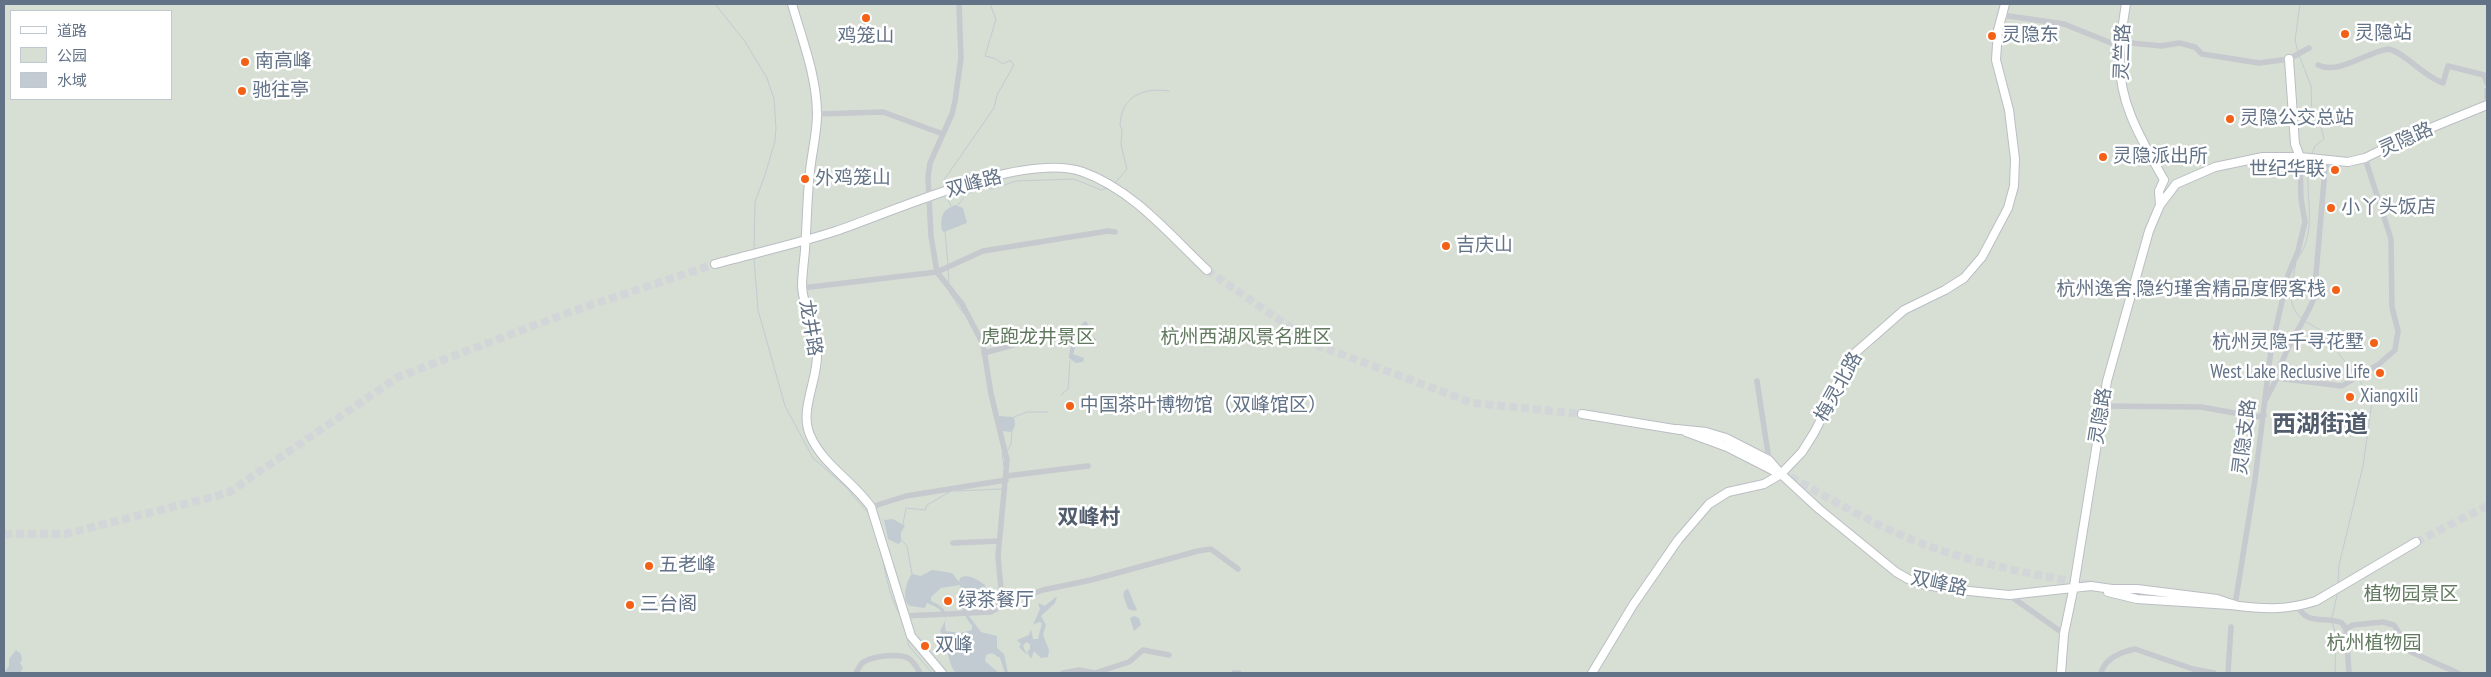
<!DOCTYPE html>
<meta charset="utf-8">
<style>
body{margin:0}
#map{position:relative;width:2491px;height:677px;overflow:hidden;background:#f7f7f3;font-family:"PT Sans Narrow","Noto Sans SC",sans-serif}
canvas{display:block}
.frame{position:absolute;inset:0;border:5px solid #637387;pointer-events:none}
.legend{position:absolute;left:10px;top:10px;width:162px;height:90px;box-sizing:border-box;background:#fff;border:1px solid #c1c7cf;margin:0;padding:6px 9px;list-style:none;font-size:15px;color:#637387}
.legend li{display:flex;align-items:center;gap:10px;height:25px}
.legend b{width:25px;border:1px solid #c1c7cf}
</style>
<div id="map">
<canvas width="2491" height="677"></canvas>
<div class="frame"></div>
<ul class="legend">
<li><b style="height:6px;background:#fff"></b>道路</li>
<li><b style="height:14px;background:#d7dfd4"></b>公园</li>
<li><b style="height:14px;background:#c2cbd2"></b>水域</li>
</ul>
</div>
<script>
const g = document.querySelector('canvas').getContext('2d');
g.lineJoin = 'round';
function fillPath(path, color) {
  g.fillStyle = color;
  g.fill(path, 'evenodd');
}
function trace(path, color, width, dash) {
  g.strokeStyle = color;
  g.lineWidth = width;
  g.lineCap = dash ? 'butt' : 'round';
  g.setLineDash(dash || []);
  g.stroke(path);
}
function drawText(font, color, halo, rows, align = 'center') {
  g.font = font + ' "PT Sans Narrow","Noto Sans SC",sans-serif';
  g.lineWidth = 5;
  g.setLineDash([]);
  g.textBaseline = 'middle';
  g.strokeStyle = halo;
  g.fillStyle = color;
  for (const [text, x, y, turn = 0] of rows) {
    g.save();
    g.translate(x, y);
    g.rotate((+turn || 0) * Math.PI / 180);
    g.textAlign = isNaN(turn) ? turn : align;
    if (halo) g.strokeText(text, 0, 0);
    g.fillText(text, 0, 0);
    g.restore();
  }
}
const green = new Path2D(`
 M4,4H2487V673H4ZM11,11H171V99H11Z`);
const water = new Path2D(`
 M956,205L963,208L967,223L944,232L942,231C940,217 942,209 956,205Z
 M1086,321L1091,329L1088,334L1096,339V342L1078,340L1073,354L1084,358L1083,362L1076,363L1069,358C1069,349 1077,324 1086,321Z
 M999,416L1014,417L1015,425L1012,432L1002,431Z
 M893,519L905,526L901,532V542L898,544L888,539L884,520Z
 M932,570L952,573L959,582L960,578C968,573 978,580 985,585V604L971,605L966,612L981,632L997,636V648L1004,654L1008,673H1005L1000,658L992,653L986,655L985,661L999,673H956C946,662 949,642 940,631L946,619C942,609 937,607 927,603L925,608C920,607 912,607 909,605C901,600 907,579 912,574L921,576ZM960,585L962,596L960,606C965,612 965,619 972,625V630L960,633L946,631C942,617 954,611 931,601V597L941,588Z
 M1128,589L1137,610L1134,611L1128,609L1123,595L1125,590Z
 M1057,596L1055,603L1041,616L1046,625L1043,635L1049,650L1048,657L1041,658L1034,651L1031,659L1027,652L1030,649V644L1026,642L1023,646L1027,655L1019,647L1021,644L1017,640L1029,635L1031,629L1033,639H1038L1042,623L1039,622L1033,625L1040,609L1038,603L1045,606Z
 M1134,616L1139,618L1141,625L1134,631L1130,618Z
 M16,650L21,654L22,660L20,663L23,668L20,673H4L9,666V659Z`);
const stream = new Path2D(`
 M715,4L744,40L767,78L774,99L776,128L775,141L765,175L755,202L754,251
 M2298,52L2295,40L2300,4
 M2299,55L2311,86L2312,114L2321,127L2324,139L2315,146L2311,156
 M1115,183L1127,169L1121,145L1122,130L1120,125C1121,96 1144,87 1169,91
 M944,189V180L994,108L997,95L1014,65L1011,61H1008L1003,64L994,58L985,56L996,19L990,4
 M946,195L951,206
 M958,205L964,197L975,188L983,186L992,189L1016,181L1074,179L1101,190L1107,188
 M945,231L948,265
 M754,258L758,310L785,406L813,458L845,486L869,514
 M2297,260C2319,230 2304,196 2309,162
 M2296,264C2292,282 2285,304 2301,318
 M948,269L949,282
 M950,293L963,313
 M2306,322L2322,331L2355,375
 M1061,395L1068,389L1070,361
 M1014,417L1027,412H1048
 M1008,450L1011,444L1012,432
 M1002,453L1004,466
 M955,491L1001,489
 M903,524L906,508L925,510L927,505L951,491
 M901,539L907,546L912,574
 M881,551C886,574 888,594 900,615
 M2338,584L2339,565L2363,466L2372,401L2358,378
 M2332,618L2338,591
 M2332,622L2336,635L2335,673
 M906,633L909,646L932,673`);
const secondaryTunnel = new Path2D(`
 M1207,270L1314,344L1473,403L1582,414
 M1780,471C1834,501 1890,535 1949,553C1996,568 2043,576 2091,585
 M4,534H65L228,493L398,377L570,312L715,264
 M2416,542L2487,506`);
const street = new Path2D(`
 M959,4L961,58L955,101L952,114L930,163L928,177L931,236L937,272L962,304L983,344L991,394L1007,460L998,556L1001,589L998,607
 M2002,15L2064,24L2121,47L2131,43L2161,46L2179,43L2195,47L2202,54L2259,63L2289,59L2309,48
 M2318,65C2339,75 2367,52 2388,49C2403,51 2423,76 2443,83L2448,66L2484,75L2487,83
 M2487,90V97
 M817,114L883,112L943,134
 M802,288L937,272L983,251L1108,231L1115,232
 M984,353L1042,337L1068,333
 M2277,378C2285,345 2302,328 2314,298L2325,169L2328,160
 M1757,381L1769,460
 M2266,399L2277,378L2342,386L2379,364L2395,350L2398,331L2392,307L2391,239L2365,158
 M2103,406L2201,407L2257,417L2264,415
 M1006,476L1088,466
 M871,507L906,496L1006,480
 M953,543L999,541
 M2009,595L2064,634
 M2235,605L2255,480L2271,350L2288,275L2298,251L2305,222L2301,199L2300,157
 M2298,606C2306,626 2326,616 2342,623L2346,629L2349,673
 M903,616L991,612L1008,602L1043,590L1091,580L1198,551L1211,549L1238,569
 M2346,629L2353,625L2383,622L2394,625L2411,652L2458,673
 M856,673C857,670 860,666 862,663C871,656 898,653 908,658C914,661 917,668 920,673
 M1063,673L1079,670L1094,673
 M1095,673L1129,662L1143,650L1169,655
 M1234,673H1239
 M2101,673C2105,658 2121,652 2135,649L2193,669L2214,673
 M2228,673L2231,627`);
const secondary = new Path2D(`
 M792,4C802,39 817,77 817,114C817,133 812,152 810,171C807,197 807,223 805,250C804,262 802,275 802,287C804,310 816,331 817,354C818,380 799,410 810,435C822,464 853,481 871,507L911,636L942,673
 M2126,4C2123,22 2120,40 2120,58C2118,103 2143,142 2164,180
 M2289,59L2295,144L2300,157
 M2176,184L2215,167L2263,157H2300L2348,162L2365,158L2406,138L2487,105
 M2160,205L2159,191L2164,180
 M715,264C755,253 796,244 836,231C895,211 1024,151 1083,172C1133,190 1169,234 1207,270
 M1582,414L1680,430
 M1677,429L1706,432L1726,438L1769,460L1781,474L1819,509L1896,572L1908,579L1925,585L1959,590L2009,595L2091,586L2112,589H2137L2217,599L2235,605
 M1686,432L1727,447L1780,474
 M2108,592L2137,599L2230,605
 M2231,605C2263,609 2284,611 2316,601L2416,542
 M1592,673L1633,605L1678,540L1709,504L1728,492L1764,484L1781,474L1802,452L1814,433L1855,353L1904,310L1945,290L1964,278L1982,257L2008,208L2014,186L2015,159L2009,110L1996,60L1998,30L2005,4
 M2061,673L2064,634L2074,586L2107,381L2149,231L2160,205L2176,184`);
const markers = [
 [866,18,5,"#f46016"],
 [2345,34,5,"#f46016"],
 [1992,36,5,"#f46016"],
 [245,62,5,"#f46016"],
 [242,91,5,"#f46016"],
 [2230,119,5,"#f46016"],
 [2103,157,5,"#f46016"],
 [2335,170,5,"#f46016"],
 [805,179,5,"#f46016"],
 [2331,208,5,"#f46016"],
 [1446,246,5,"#f46016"],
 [2336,290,5,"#f46016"],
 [2374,343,5,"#f46016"],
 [2380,373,5,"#f46016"],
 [2350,397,5,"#f46016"],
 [1070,406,5,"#f46016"],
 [649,566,5,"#f46016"],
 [948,601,5,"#f46016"],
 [630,605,5,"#f46016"],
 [925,646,5,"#f46016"]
];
const poiNames = [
 ["灵隐站",2355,34],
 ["灵隐东",2002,36],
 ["鸡笼山",866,37,"center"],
 ["南高峰",255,62],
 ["驰往亭",252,91],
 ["灵隐公交总站",2240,119],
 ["灵隐派出所",2113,157],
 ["世纪华联",2325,170,"right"],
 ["外鸡笼山",815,179],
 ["小丫头饭店",2341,208],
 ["吉庆山",1456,246],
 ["杭州逸舍.隐约瑾舍精品度假客栈",2326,290,"right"],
 ["杭州灵隐千寻花墅",2364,343,"right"],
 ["West Lake Reclusive Life",2370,373,"right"],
 ["Xiangxili",2360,397],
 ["中国茶叶博物馆（双峰馆区）",1080,406],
 ["五老峰",659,566],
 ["绿茶餐厅",958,601],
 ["三台阁",640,605],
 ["双峰",935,646]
];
const streetNames = [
 ["灵竺路",2123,52,-88],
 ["灵隐路",2406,140,-24],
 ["双峰路",974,184,-15],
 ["龙井路",810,328,80],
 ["梅灵北路",1839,387,-61],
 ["灵隐路",2101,416,-81],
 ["灵隐支路",2245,437,-83],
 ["双峰路",1939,584,12]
];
const parkNames = [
 ["虎跑龙井景区",1038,338],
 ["杭州西湖风景名胜区",1246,338],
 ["植物园景区",2411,595],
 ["杭州植物园",2374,644]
];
const quarterNames = [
 ["双峰村",1089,518]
];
const districtNames = [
 ["西湖街道",2320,425]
];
fillPath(green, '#d7dfd4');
fillPath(water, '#c2cbd2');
trace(stream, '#c2cbd2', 1);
trace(secondaryTunnel, '#d2d6d8', 8, [8, 4]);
trace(secondary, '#babec4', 10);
trace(street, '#c6c9cd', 5.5);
trace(secondary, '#fff', 8);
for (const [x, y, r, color] of markers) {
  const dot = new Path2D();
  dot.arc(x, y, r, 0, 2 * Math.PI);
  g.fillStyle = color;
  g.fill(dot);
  trace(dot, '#fff', 2);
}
drawText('19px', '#637387', '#fff', poiNames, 'left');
drawText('19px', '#637387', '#fff', streetNames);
drawText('19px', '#61795e', '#fff', parkNames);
drawText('bold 21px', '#515d6c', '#fff', quarterNames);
drawText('bold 24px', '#515d6c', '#fff', districtNames);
</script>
